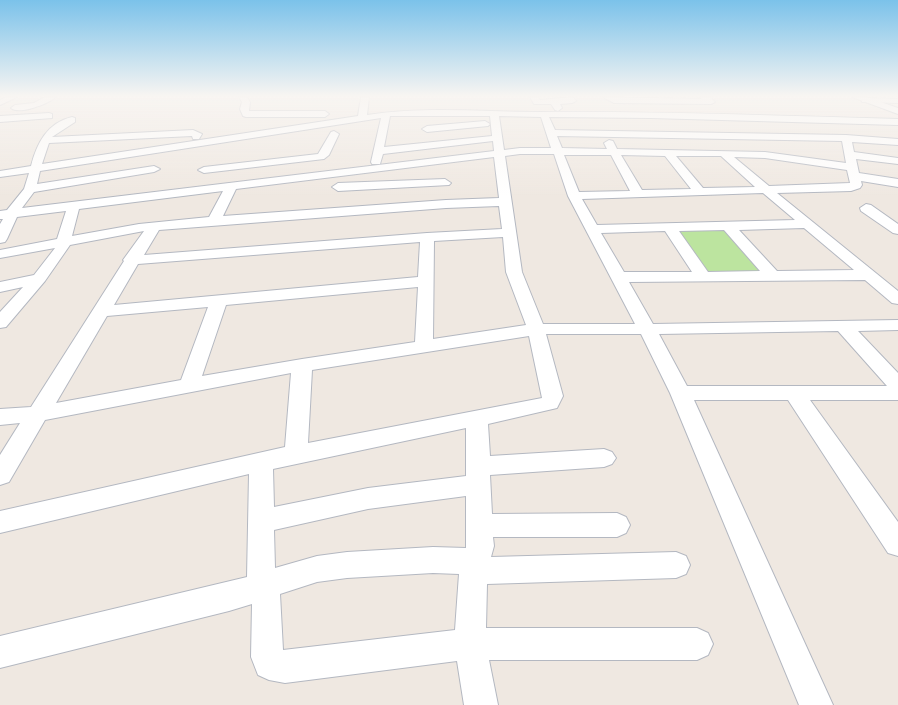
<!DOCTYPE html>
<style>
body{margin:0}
canvas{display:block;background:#efe8e1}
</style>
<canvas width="898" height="705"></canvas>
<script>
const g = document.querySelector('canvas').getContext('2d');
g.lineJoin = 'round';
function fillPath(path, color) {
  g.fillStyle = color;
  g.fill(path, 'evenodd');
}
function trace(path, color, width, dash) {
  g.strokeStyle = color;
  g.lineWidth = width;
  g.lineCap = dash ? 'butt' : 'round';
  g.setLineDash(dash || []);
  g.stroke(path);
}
const green = new Path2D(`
 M724,229L763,271L706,273L676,230Z`);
const street = new Path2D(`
 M6,97H17L0,105V100Z
 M45,97H56C48,104 19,115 11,108L15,105L34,103Z
 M239,97H247L250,102L249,111H325L329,114L325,117H246L243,116L240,109L242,102Z
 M361,97H369L367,115C424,106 484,112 541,112C660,111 779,116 898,119V125L651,118L549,117L555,130L846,135L898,139V145L852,142L854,152L898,158V164L856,159L859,173L898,179V187L861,181L862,185L860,188L851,191L777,193L898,291V304L892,303L865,280L629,282L653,324L898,320V330L858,331L898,373V400H810L898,522V556L888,553L788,400H694L833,705H799L670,393L641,334H546L563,396L557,408L488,424L490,456L604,449L612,452L616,458L612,464L604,467L490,475L492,514L617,513L626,517L630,525L626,533L617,537H493L494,546L491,557L676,552L686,556L690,565L686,574L676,578L487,584L486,628H697L708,633L713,644L708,655L697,660H489L498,705H464L457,661L285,683L269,680L258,675L251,657L252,604L229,611L0,668V636L247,577L249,474L0,533V511L285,447L291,373L45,420L9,482L0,485V455L20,423L0,425V409L31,407L124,261L123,260L144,231L70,245L45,281L6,327L0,328V312L23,287L0,292V282L34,275L55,248L0,258V250L57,239L66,211L17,217L7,239L5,242L0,243V224L3,219H0V211L7,210L24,189L29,173L0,177V171L31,166C37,143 47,123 72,117L75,118V122L52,137L193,130L202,134L199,139H193L192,136L49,143L42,164L358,116ZM390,116H490L492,136L384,147ZM499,116L541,117L551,148H520L504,150ZM381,118L371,162L372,164H380L383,154L493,141L494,151L22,208L34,192L154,172L160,169L154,166L37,184L40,171ZM557,136L842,141L846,163L765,152L617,149L613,141L609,140L604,143L607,149L562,148ZM520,154H554L568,196L635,324H543L522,272L505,156ZM564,155H611L630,191L579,192ZM621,155L665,156L691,189L642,190ZM676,156H721L755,187L703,188ZM494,157L499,198L446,200L223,216L236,189ZM734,157L765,158L847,170L850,183L769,186ZM223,191L209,217L139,224L72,236L79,209ZM763,193L795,220L597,225L582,199ZM499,206L502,229L427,233L144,255L159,230L446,208ZM804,228L854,270L777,271L739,230ZM724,230L760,271L708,272L679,231ZM665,231L692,272H624L601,233ZM503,237L506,272L526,325L433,339L434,241ZM420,242L418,277L114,305L138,264ZM418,287L415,342L302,359L202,376L226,305ZM208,307L181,380L56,403L107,316ZM838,331L887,386H687L659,334ZM529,336L542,398L308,443L312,370ZM466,428V476L368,488L274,507L273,469ZM466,496V548L433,547L347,552L317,556L275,568L274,530L368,509ZM433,573L459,574L455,630L283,650L280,594L317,582L347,578Z
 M530,97H538L540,100L573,97L576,101L572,103L560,104L562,108L558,111L555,110L551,104H534Z
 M603,97L702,99L700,97H710L715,102L711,104L614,103Z
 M862,98L898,99V103L865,102H862Z
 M49,113L52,114V118L0,122V116Z
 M485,121L490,124L488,126L427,132L422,129L427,126Z
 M334,131L339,134L329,155L324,159L204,173L198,170L204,167L318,154L331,132Z
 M445,179L451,183L449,185L338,191L332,187L338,183Z
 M866,204L871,205L898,224V234L893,233L861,211L860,208Z`);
const secondary = new Path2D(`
 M852,97H866L898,108V114Z`);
fillPath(green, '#bce49f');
trace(street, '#b4b8c1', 2);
trace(secondary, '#b4b8c1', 2);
fillPath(street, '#fff');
fillPath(secondary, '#fff');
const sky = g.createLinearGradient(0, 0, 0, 196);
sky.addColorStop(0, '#7bc2ea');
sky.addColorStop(0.49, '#f8f5f2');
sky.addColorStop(1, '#f8f5f200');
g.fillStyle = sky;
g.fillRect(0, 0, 898, 196);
</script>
